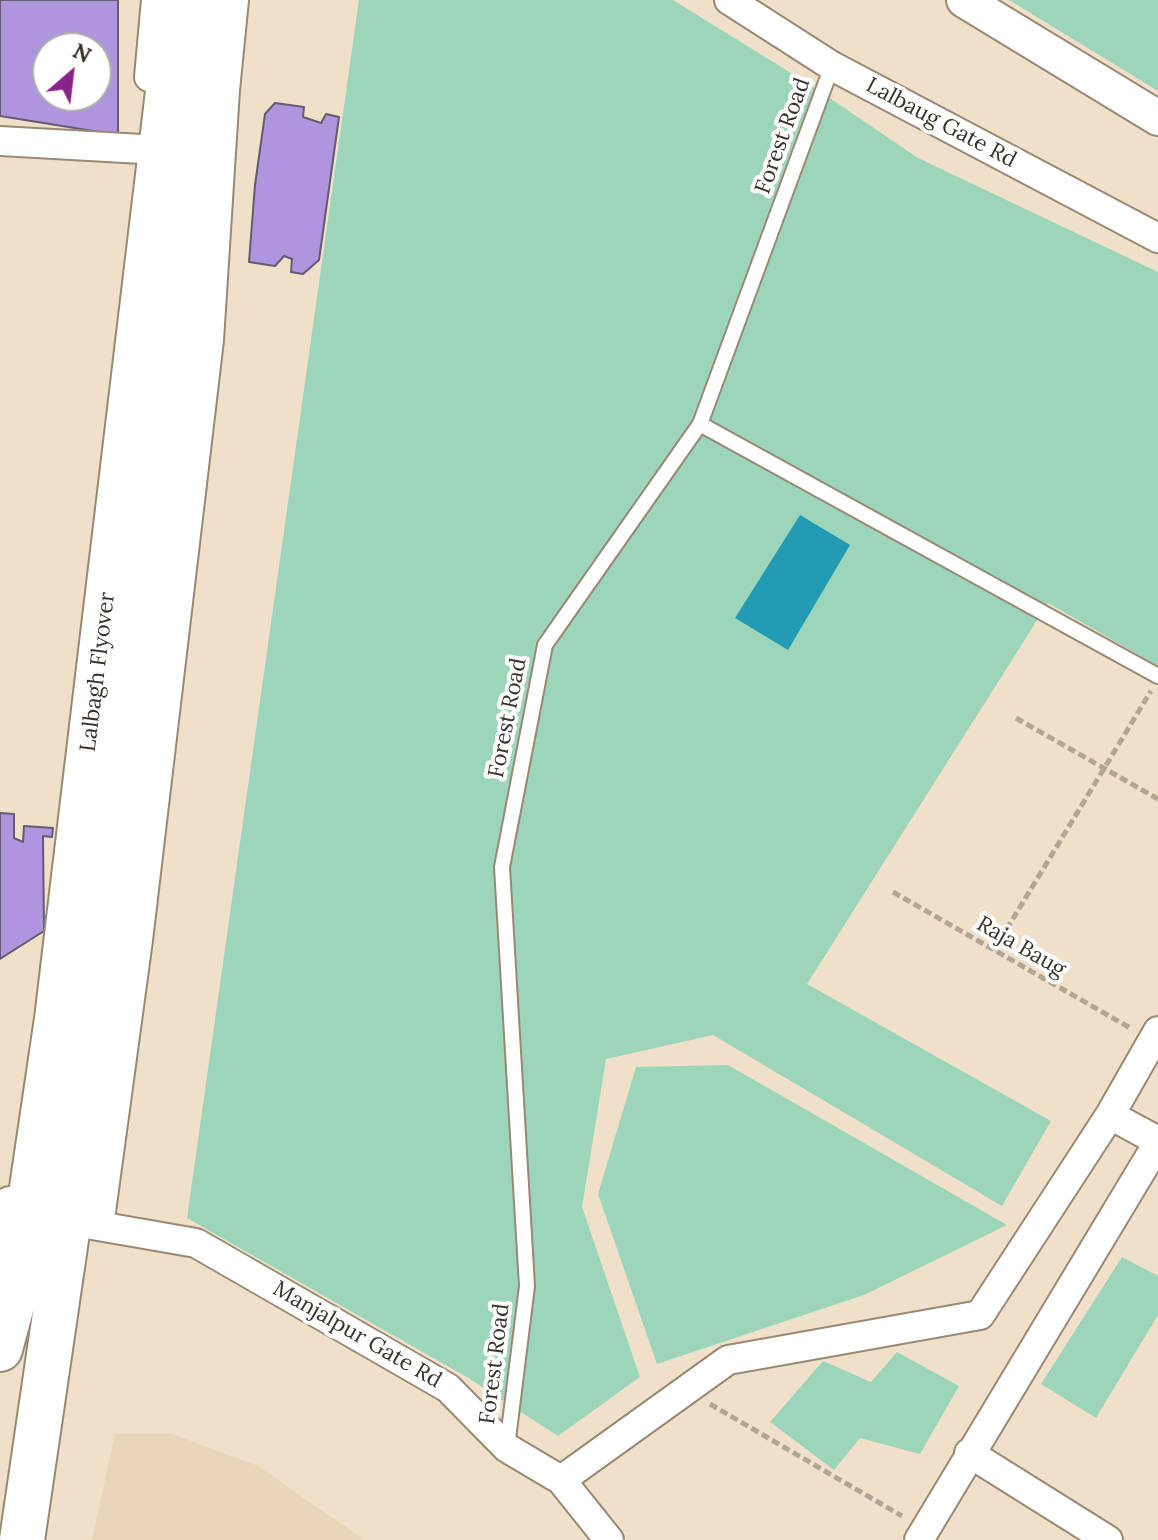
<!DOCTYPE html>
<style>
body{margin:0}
#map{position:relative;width:1158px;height:1540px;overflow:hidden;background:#f0e0c9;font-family:Lora,serif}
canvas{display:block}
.north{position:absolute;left:32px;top:32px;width:80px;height:80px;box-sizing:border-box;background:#fff;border:2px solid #afada9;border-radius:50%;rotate:28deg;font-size:22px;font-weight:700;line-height:32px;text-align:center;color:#383229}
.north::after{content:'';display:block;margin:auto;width:28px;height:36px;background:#8a238a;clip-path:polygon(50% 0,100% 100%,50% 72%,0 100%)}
</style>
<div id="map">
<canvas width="1158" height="1540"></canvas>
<div class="north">N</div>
</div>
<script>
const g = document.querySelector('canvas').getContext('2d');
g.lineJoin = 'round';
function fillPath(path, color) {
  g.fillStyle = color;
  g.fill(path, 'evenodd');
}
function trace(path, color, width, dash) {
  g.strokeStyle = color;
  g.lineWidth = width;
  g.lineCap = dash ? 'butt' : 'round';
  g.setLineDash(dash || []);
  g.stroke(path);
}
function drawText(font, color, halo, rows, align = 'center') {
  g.font = font + ' Lora,serif';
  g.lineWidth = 8;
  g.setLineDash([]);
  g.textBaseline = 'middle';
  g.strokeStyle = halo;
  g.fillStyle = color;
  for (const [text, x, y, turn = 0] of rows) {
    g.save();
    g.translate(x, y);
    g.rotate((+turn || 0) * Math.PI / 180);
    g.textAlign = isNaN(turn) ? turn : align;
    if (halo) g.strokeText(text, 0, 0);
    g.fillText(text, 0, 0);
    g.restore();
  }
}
const built = new Path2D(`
 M115,1434H172L258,1466L364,1540H92Z`);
const green = new Path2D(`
 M359,0H673L812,86L918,158L1158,272V666L1048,603L807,984L1051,1121L1002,1206L713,1035L606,1059L582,1207L640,1377L558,1436L470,1379L187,1218Z
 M1009,0H1158V91Z
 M728,1065L1007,1225L864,1295L657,1364L598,1194L636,1067Z
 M1122,1257L1158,1276V1315L1096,1418L1041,1384Z
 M897,1352L959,1386L920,1454L860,1438L834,1470L770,1422L823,1361L871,1382Z`);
const water = new Path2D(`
 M800,515L850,545L788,650L735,618Z`);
const building = new Path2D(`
 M0,0H118V135L0,116ZM48,48H96V96H48Z
 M275,103L304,107L303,117L321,123L326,114L339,117L319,260L303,274L291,272L292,259L284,256L275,266L249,262L255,185L265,114Z
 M0,813L14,814V838L23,842L24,826L53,828L52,837L43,836L44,931L0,959Z`);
const path = new Path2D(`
 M1016,718L1158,799
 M893,892L1132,1029
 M994,950L1151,691
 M710,1404L902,1516`);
const service = new Path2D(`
 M700,424L1158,676
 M507,1447L527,1286L502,867L545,645L700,424L832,66`);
const minor = new Path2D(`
 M729,0L832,66L1158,238
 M149,77L156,0
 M0,141L142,149
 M1110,1115L1158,1141
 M81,1223L196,1243L448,1388L507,1448L561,1480L609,1540
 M99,1226L138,940L209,340L225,90L234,0
 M0,1252L9,1201
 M969,1453L1108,1540
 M561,1480L728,1360L980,1315L1110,1115L1158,1031
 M919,1540L1158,1143`);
const tertiary = new Path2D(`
 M964,0L1158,118`);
const trunk = new Path2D(`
 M0,1349L18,1283L57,1019L179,0
 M22,1540L82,1130L132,762L212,0`);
const streetNames = [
 ["Lalbaug Gate Rd",941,123,28],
 ["Forest Road",783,136,-70],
 ["Lalbagh Flyover",98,672,-83],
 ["Forest Road",508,718,-79],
 ["Raja Baug",1021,947,30],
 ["Manjalpur Gate Rd",357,1335,30],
 ["Forest Road",495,1364,-83]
];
fillPath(built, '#e9d5b8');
fillPath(green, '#9cd5b9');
fillPath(water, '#229bb5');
fillPath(building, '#ae95de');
trace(building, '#625b71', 2);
trace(service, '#988974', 18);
trace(minor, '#988974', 32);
trace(tertiary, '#988974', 38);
trace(trunk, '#988974', 48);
trace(path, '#b2a593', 5, [8, 4]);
trace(service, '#fff', 14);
trace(minor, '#fff', 28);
trace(tertiary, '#fff', 34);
trace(trunk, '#fff', 44);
drawText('22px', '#383229', '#fff', streetNames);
</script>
